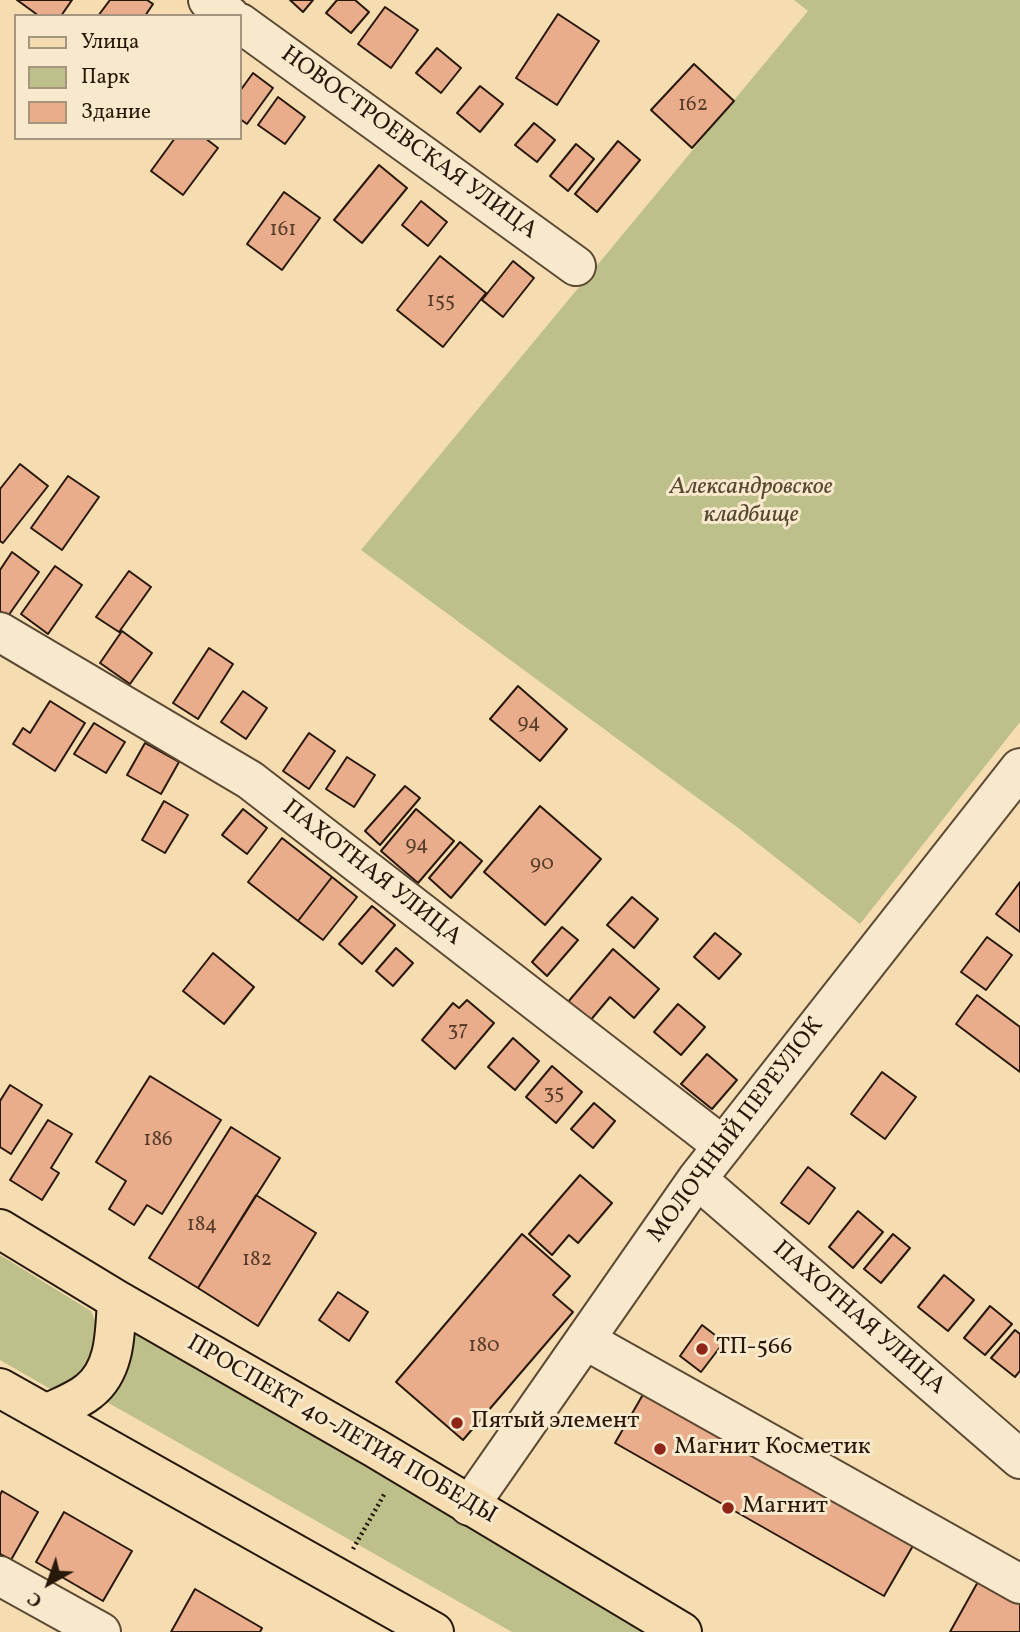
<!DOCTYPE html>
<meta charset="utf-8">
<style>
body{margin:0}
#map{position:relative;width:1020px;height:1632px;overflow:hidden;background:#f6ddb1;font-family:Vollkorn,serif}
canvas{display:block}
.legend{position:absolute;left:14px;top:14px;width:228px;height:126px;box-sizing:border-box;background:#f9e9cc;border:2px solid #a5957e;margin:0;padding:9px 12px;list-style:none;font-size:21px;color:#28180a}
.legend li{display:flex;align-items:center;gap:14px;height:35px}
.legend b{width:35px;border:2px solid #a5957e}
.north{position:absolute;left:14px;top:1548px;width:70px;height:70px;-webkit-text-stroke:5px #f9e9cc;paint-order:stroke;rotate:220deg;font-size:19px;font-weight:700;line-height:28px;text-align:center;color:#28180a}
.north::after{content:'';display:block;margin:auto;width:24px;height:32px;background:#28180a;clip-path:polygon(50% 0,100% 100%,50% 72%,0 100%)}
</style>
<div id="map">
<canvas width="1020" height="1632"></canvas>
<ul class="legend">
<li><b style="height:9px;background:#f6ddb1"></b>Улица</li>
<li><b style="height:19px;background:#bdc08b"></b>Парк</li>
<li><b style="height:19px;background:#e9ad8b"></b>Здание</li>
</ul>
<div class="north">С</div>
</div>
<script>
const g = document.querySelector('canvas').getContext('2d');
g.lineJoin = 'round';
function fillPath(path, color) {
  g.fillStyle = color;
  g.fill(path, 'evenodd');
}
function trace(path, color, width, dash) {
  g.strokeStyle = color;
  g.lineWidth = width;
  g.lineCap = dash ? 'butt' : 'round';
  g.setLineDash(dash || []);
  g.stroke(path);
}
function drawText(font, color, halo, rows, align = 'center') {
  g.font = font + ' Vollkorn,serif';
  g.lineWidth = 6;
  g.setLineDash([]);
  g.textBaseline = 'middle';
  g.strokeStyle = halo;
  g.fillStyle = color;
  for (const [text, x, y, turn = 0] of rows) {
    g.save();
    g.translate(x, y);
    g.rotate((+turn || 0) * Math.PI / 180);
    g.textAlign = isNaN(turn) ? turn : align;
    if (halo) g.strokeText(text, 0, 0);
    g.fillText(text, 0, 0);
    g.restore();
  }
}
const green = new Path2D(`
 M794,0H1020V722L860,924L737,827L361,550L808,11Z
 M0,1255L91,1311L98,1327V1345L82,1373L68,1384L52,1390L0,1360Z
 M131,1317L669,1632H512L91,1393Z`);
const building = new Path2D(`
 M17,0H72L61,16H39Z
 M110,0H147L153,4L145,16H98Z
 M290,0H313L303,12Z
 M337,0H355L369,12L351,33L326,13Z
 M385,7L418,30L391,68L358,44Z
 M558,14L599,41L557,105L516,78Z
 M437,48L461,68L441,93L416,73Z
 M694,64L734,101L692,148L651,110Z
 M253,73L273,88L247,124L240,119V91Z
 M480,86L503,104L480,132L457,113Z
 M278,97L305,117L285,144L258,125Z
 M534,123L555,140L537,162L515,145Z
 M175,138H205L218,148L183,195L151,171Z
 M618,141L640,160L597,212L575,194Z
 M576,144L594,159L568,191L550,176Z
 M379,165L407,188L362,243L334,220Z
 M284,192L320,218L282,270L247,244Z
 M421,201L447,222L428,246L402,225Z
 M440,256L486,293L443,347L397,310Z
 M513,261L534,278L503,317L482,300Z
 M20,464L48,486L3,543L0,541V489Z
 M68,476L99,497L62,550L31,528Z
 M12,552L39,572L8,616L0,611V570Z
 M55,566L82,585L48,634L21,614Z
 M129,571L151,587L119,632L96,617Z
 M122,631L152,653L130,684L100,663Z
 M209,648L233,664L198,719L173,703Z
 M518,686L567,729L540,761L490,719Z
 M243,691L267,708L246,739L221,722Z
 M50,701L85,723L55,771L13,744L23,728L30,733Z
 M94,723L125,742L106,773L74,754Z
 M309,733L335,751L309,789L283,771Z
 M145,743L179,762L161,794L127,775Z
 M347,757L375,775L354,807L326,789Z
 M405,786L420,798L380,845L365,831Z
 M164,801L188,815L165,853L142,840Z
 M540,806L601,859L545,925L484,872Z
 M243,809L267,828L247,854L222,835Z
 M416,809L454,841L418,883L381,851Z
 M282,838L332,877L298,921L248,882Z
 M460,842L482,861L451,898L429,878Z
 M332,877L357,897L323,940L298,921Z
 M1020,882V932L996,914Z
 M632,897L658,919L634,948L607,925Z
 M372,906L395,925L362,964L339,944Z
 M562,927L578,940L547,976L532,962Z
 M715,933L741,954L719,979L694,957Z
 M987,937L1012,955L986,990L961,972Z
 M396,948L413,963L393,986L376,971Z
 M613,949L659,989L634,1018L610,997L584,1028L562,1009Z
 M213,953L254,987L224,1024L183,991Z
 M977,995L1020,1027V1072L956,1024Z
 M467,1000L494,1023L455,1069L422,1040L453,1003L459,1008Z
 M678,1004L705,1027L681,1055L654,1032Z
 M513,1038L539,1061L515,1090L488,1067Z
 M707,1054L737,1080L712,1109L681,1084Z
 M552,1066L582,1092L556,1123L526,1097Z
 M882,1072L916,1097L885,1139L851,1114Z
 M150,1076L221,1120L162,1214L147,1205L134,1225L109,1209L126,1181L96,1162Z
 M10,1085L42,1105L11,1154L0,1147V1101Z
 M594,1103L615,1121L593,1148L571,1129Z
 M48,1120L72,1134L51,1168L59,1173L42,1200L10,1180Z
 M231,1127L280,1158L198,1288L149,1258Z
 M808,1167L835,1188L809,1224L781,1203Z
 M580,1175L612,1203L578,1243L569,1235L552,1255L529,1234Z
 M256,1195L316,1233L258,1326L198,1288Z
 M858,1211L883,1232L853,1268L829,1247Z
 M522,1234L570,1276L553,1295L573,1312L463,1440L396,1382Z
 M893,1234L910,1248L881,1283L864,1269Z
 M944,1275L974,1300L948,1331L918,1307Z
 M338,1292L368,1312L349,1341L319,1320Z
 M990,1306L1012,1324L985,1355L964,1338Z
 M702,1325L724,1342L701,1372L680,1356Z
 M1015,1330L1020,1334V1371L1015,1377L991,1358Z
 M645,1391L914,1544L884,1596L615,1443Z
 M2,1491L38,1512L11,1560L0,1554V1495Z
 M64,1512L132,1551L103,1601L36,1562Z
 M979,1580L1020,1603V1632H950Z
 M195,1589L262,1628L260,1632H171Z`);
const path = new Path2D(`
 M353,1549L385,1493`);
const minor = new Path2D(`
 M208,0L230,16
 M240,23L576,266
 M0,632L250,780L723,1146
 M697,1179L1020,1459
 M585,1340L1020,1584
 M469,1506L697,1179L1020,768
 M0,1576L101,1632`);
const major = new Path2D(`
 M0,1229L117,1300L375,1448L682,1632
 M0,1388L434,1632
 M46,1414C60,1407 77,1401 89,1391C116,1370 115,1332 117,1300`);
const markers = [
 [702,1349,7,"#8f2418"],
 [457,1423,7,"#8f2418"],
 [660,1449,7,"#8f2418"],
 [728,1508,7,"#8f2418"]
];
const numberNames = [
 ["162",693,106],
 ["161",283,231],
 ["155",441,302],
 ["94",529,724],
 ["94",417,846],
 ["90",542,865],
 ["37",458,1031],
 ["35",554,1094],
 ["186",158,1141],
 ["184",202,1226],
 ["182",257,1261],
 ["180",484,1347]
];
const streetNames = [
 ["НОВОСТРОЕВСКАЯ УЛИЦА",408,144,36],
 ["ПАХОТНАЯ УЛИЦА",371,874,38],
 ["МОЛОЧНЫЙ ПЕРЕУЛОК",737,1131,-53],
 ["ПАХОТНАЯ УЛИЦА",858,1319,41],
 ["ПРОСПЕКТ 40-ЛЕТИЯ ПОБЕДЫ",341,1431,30]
];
const parkNames = [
 ["Александровское",751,489],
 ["кладбище",751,517]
];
const poiNames = [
 ["ТП-566",716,1349],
 ["Пятый элемент",471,1423],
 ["Магнит Косметик",674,1449],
 ["Магнит",742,1508]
];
fillPath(green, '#bdc08b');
fillPath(building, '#e9ad8b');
trace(building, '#28180a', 2);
trace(minor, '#5c4934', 42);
trace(major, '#28180a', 42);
trace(path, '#28180a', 4.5, [2, 3.5]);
trace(minor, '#f9e9cc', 38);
trace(major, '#f6ddb1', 38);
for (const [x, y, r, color] of markers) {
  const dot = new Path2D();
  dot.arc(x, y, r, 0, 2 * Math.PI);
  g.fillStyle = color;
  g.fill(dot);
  trace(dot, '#f9e9cc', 2.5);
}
drawText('21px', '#583d2a', null, numberNames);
drawText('24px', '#28180a', '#f9e9cc', streetNames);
drawText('italic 24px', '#554a31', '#f9e9cc', parkNames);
drawText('24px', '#28180a', '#f9e9cc', poiNames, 'left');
</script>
